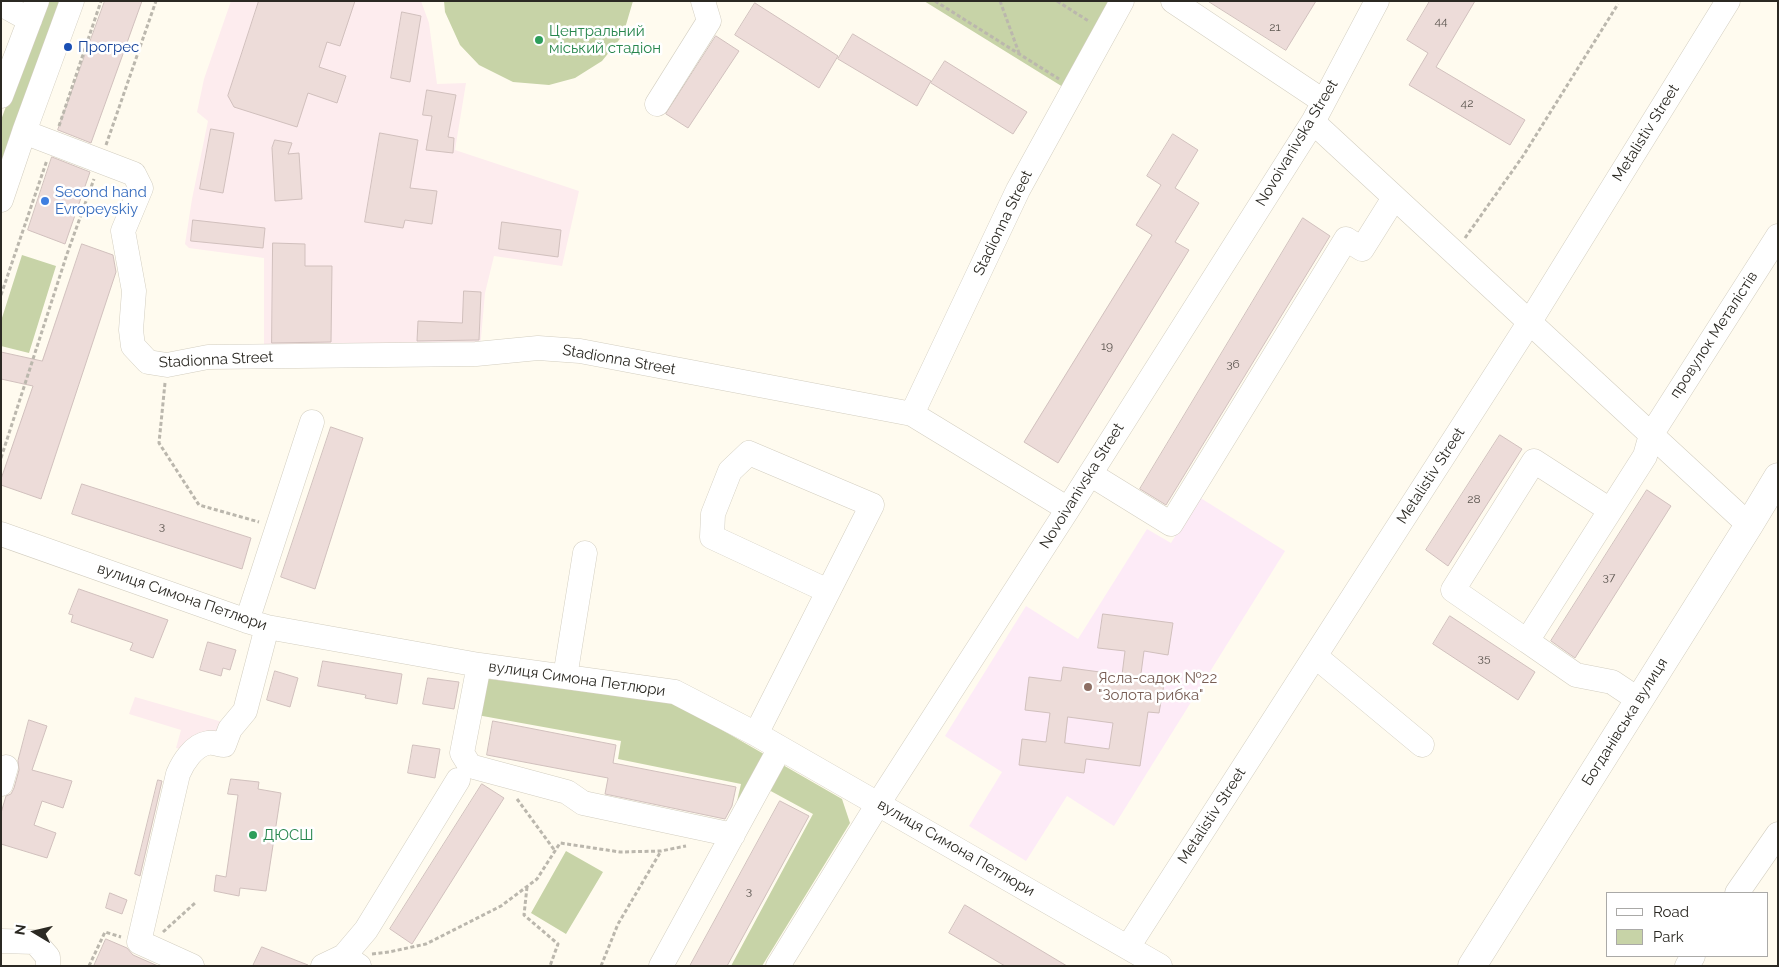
<!DOCTYPE html>
<meta charset="utf-8">
<style>
body{margin:0}
#map{position:relative;width:1779px;height:967px;overflow:hidden;background:#fffbef;font-family:Raleway,sans-serif}
canvas{display:block}
.frame{position:absolute;inset:0;border:2px solid #2b2923;pointer-events:none}
.legend{position:absolute;left:1606px;top:892px;width:162px;height:65px;box-sizing:border-box;background:#fff;border:1px solid #aaa9a7;margin:0;padding:6px 9px;list-style:none;font-size:15px;color:#2b2923}
.legend li{display:flex;align-items:center;gap:10px;height:25px}
.legend b{width:25px;border:1px solid #aaa9a7}
.north{position:absolute;left:10px;top:907px;width:50px;height:50px;-webkit-text-stroke:4px #fff;paint-order:stroke;rotate:279deg;font-size:14px;font-weight:700;line-height:20px;text-align:center;color:#2b2923}
.north::after{content:'';display:block;margin:auto;width:18px;height:22px;background:#2b2923;clip-path:polygon(50% 0,100% 100%,50% 72%,0 100%)}
</style>
<div id="map">
<canvas width="1779" height="967"></canvas>
<div class="frame"></div>
<ul class="legend">
<li><b style="height:6px;background:#fff"></b>Road</li>
<li><b style="height:14px;background:#c7d3a7"></b>Park</li>
</ul>
<div class="north">N</div>
</div>
<script>
const g = document.querySelector('canvas').getContext('2d');
g.lineJoin = 'round';
function fillPath(path, color) {
  g.fillStyle = color;
  g.fill(path, 'evenodd');
}
function trace(path, color, width, dash) {
  g.strokeStyle = color;
  g.lineWidth = width;
  g.lineCap = dash ? 'butt' : 'round';
  g.setLineDash(dash || []);
  g.stroke(path);
}
function drawText(font, color, halo, rows, align = 'center') {
  g.font = font + ' Raleway,sans-serif';
  g.lineWidth = 5;
  g.setLineDash([]);
  g.textBaseline = 'middle';
  g.strokeStyle = halo;
  g.fillStyle = color;
  for (const [text, x, y, turn = 0] of rows) {
    g.save();
    g.translate(x, y);
    g.rotate((+turn || 0) * Math.PI / 180);
    g.textAlign = isNaN(turn) ? turn : align;
    if (halo) g.strokeText(text, 0, 0);
    g.fillText(text, 0, 0);
    g.restore();
  }
}
const industrial = new Path2D(`
 M231,1H421L429,23L437,84L466,83L455,150L579,191L562,266L494,256L485,293L480,349L264,352V258L189,248L185,244L192,199L208,121L197,112L204,79Z
 M135,697L226,723L220,742L191,751L176,748L181,730L129,714Z`);
const education = new Path2D(`
 M1199,497L1285,551L1114,826L1067,796L1026,861L969,826L1002,772L945,736L1026,606L1078,639L1147,529L1171,543Z`);
const green = new Path2D(`
 M45,1H63L1,172V120Z
 M444,1H633L623,35L602,61L575,78L549,85L513,82L479,65L460,45L445,12Z
 M924,1H1113L1063,87Z
 M22,255L56,266L29,353L1,346V321Z
 M482,678L677,704L842,799L850,823L762,966H731L813,814L756,783L731,827L741,784L618,759L621,741L477,715Z
 M566,851L603,872L566,934L531,913Z`);
const building = new Path2D(`
 M105,1H142L91,143L58,130Z
 M259,1H355L340,46L327,42L319,67L346,76L337,103L308,93L297,127L234,107L228,96Z
 M1208,1H1316L1286,50Z
 M1430,1H1475L1436,67L1525,120L1510,145L1409,85L1428,53L1407,40Z
 M755,3L838,56L819,88L735,35Z
 M402,12L421,16L410,82L391,78Z
 M853,34L931,81L917,106L838,59Z
 M716,36L739,51L688,128L666,114Z
 M945,61L1027,112L1013,134L931,83Z
 M427,90L456,95L448,137L454,138L453,153L426,150L432,116L423,115Z
 M211,129L234,133L223,193L200,189Z
 M380,133L418,140L410,188L437,191L432,224L405,220L403,228L365,222Z
 M1173,134L1198,150L1175,188L1199,203L1175,242L1189,250L1058,463L1024,442L1152,235L1136,225L1161,185L1147,176Z
 M275,140L292,143L288,154L299,153L302,199L275,201L272,148Z
 M52,157L90,172L65,244L28,230Z
 M1303,218L1330,236L1166,505L1140,489Z
 M193,220L265,228L263,248L191,241Z
 M502,222L561,230L558,257L499,249Z
 M273,243L305,244V266H332L331,342L272,343Z
 M82,244L113,255L116,272L41,499L1,485V479L33,386L1,379V352L42,361Z
 M464,291L481,292L479,340L417,341L418,321L462,323Z
 M331,427L363,438L315,589L281,577Z
 M1500,435L1522,449L1448,566L1426,550Z
 M82,484L251,538L242,569L72,514Z
 M1647,490L1671,506L1575,658L1551,641Z
 M79,589L168,620L153,658L130,650L133,643L71,622L73,615L69,614Z
 M1103,614L1173,623L1168,655L1144,651L1140,681L1164,684L1159,713L1148,712L1140,766L1086,759L1084,773L1019,765L1022,739L1046,742L1050,713L1025,710L1029,677L1061,681L1063,667L1122,675L1125,651L1098,648ZM1068,717L1113,723L1109,749L1065,743Z
 M1450,616L1535,672L1518,700L1433,644Z
 M208,642L236,650L230,670L223,668L221,676L200,670Z
 M323,661L402,674L397,704L365,698L366,695L318,686Z
 M275,671L298,678L290,707L267,700Z
 M428,678L459,682L454,709L423,704Z
 M29,720L47,726L32,770L72,781L63,808L42,801L34,825L56,833L47,858L1,844V813L6,796L11,794L14,788L19,770L18,761Z
 M493,721L616,745L613,763L736,787L732,806L725,819L605,794L608,778L487,755Z
 M413,745L440,749L435,778L408,773Z
 M231,779L259,782L258,789L281,793L266,891L240,888L239,896L214,891L216,875L226,877L238,795L228,794Z
 M158,780L162,781L140,876L135,874Z
 M482,784L504,798L412,944L390,929Z
 M780,801L809,816L727,966H690Z
 M110,893L127,900L122,914L106,908Z
 M965,905L1067,966H1005L949,933Z
 M106,939L127,948L133,955L158,966H94Z
 M262,947L308,965L307,966H253Z`);
const path = new Path2D(`
 M935,1L1059,79
 M1000,1L1019,53
 M1057,1L1090,22
 M59,126L101,1
 M106,145L156,1
 M1465,238L1523,156L1618,4
 M1,295L47,160
 M165,383L159,443L199,505L259,522
 M1,458L67,254L94,179
 M517,799L555,851
 M527,887L524,915L558,944L550,966
 M163,932L195,903
 M372,954L389,952L426,944L501,906L537,879L560,843L620,852L661,851L686,846
 M89,966L105,932L121,937
 M601,966L618,924L661,851`);
const minor = new Path2D(`
 M1173,1L1323,101
 M1,4L30,20
 M1,96L37,1
 M657,104L709,21L703,1
 M1313,122L1749,525
 M24,132L134,174L141,188L123,231L134,291L131,330L133,346L148,362L167,365L208,357L476,354L538,348L580,351L912,414L1018,190L1122,1
 M1,200L24,132L72,1
 M912,414L1068,509
 M1090,474L1171,524L1346,239L1362,249L1394,198
 M1610,510L1534,461L1453,590L1527,641L1645,456L1651,435L1778,236
 M1,534L247,621L267,627L479,665L675,692L756,734L1160,966
 M247,621L312,422
 M1527,641L1576,675L1612,682L1639,700
 M1315,656L1422,745
 M479,665L462,753L470,766L567,792L583,803L733,835
 M565,677L585,553
 M756,734L872,505L749,453L730,471L713,514L712,537L828,591
 M1,784L6,767
 M1737,893L1778,834
 M1,941L35,942L48,957V966
 M1128,947L1529,323L1728,1
 M344,956L366,930L458,780
 M192,966L139,942L178,774C183,762 194,745 208,743C213,742 220,745 224,745L230,729L245,711L267,627
 M323,966L344,956L359,966
 M661,966L780,748
 M778,966L878,804L1068,509L1313,122L1377,1
 M1687,966L1693,956`);
const major = new Path2D(`
 M1472,966L1749,525L1778,477`);
const markers = [
 [539,40,5,"#2e9e5b"],
 [68,47,5,"#1a4fb4"],
 [45,201,5,"#3f7fe0"],
 [1088,687,5,"#8d6e63"],
 [253,835,5,"#2e9e5b"]
];
const numberNames = [
 ["44",1441,21],
 ["21",1275,27],
 ["42",1467,103],
 ["19",1107,346],
 ["36",1233,364],
 ["28",1474,499],
 ["3",162,526],
 ["37",1609,577],
 ["35",1484,658],
 ["3",749,891]
];
const leisureNames = [
 ["Центральний",549,31],
 ["міський стадіон",549,48],
 ["ДЮСШ",263,835]
];
const transitNames = [
 ["Прогрес",78,47]
];
const streetNames = [
 ["Metalistiv Street",1646,133,-58],
 ["Novoivanivska Street",1297,143,-59],
 ["Stadionna Street",1003,223,-64],
 ["провулок Металістів",1714,335,-57],
 ["Stadionna Street",216,360,-3],
 ["Stadionna Street",619,360,10],
 ["Metalistiv Street",1431,476,-57],
 ["Novoivanivska Street",1082,486,-58],
 ["вулиця Симона Петлюри",182,597,19],
 ["вулиця Симона Петлюри",577,679,8],
 ["Богданівська вулиця",1625,722,-58],
 ["Metalistiv Street",1212,816,-57],
 ["вулиця Симона Петлюри",956,848,30]
];
const shopNames = [
 ["Second hand",55,192],
 ["Evropeyskiy",55,209]
];
const educationNames = [
 ["Ясла-садок №22",1098,678],
 ["\"Золота рибка\"",1098,695]
];
fillPath(industrial, '#fdecee');
fillPath(education, '#fdebf7');
fillPath(green, '#c7d3a7');
fillPath(building, '#eddcd9');
trace(building, '#d1c0bd', 1);
trace(minor, '#d3cec0', 25);
trace(major, '#d3cec0', 29);
trace(path, '#bbb7ad', 3, [4, 2.5]);
trace(minor, '#fff', 24);
trace(major, '#fff', 28);
for (const [x, y, r, color] of markers) {
  const dot = new Path2D();
  dot.arc(x, y, r, 0, 2 * Math.PI);
  g.fillStyle = color;
  g.fill(dot);
  trace(dot, '#fff', 2);
}
drawText('12px', '#5c5650', null, numberNames);
drawText('15px', '#27864d', '#fff', leisureNames, 'left');
drawText('15px', '#164399', '#fff', transitNames, 'left');
drawText('15px', '#2b2923', '#fff', streetNames);
drawText('15px', '#366cbe', '#fff', shopNames, 'left');
drawText('15px', '#785e54', '#fff', educationNames, 'left');
</script>
